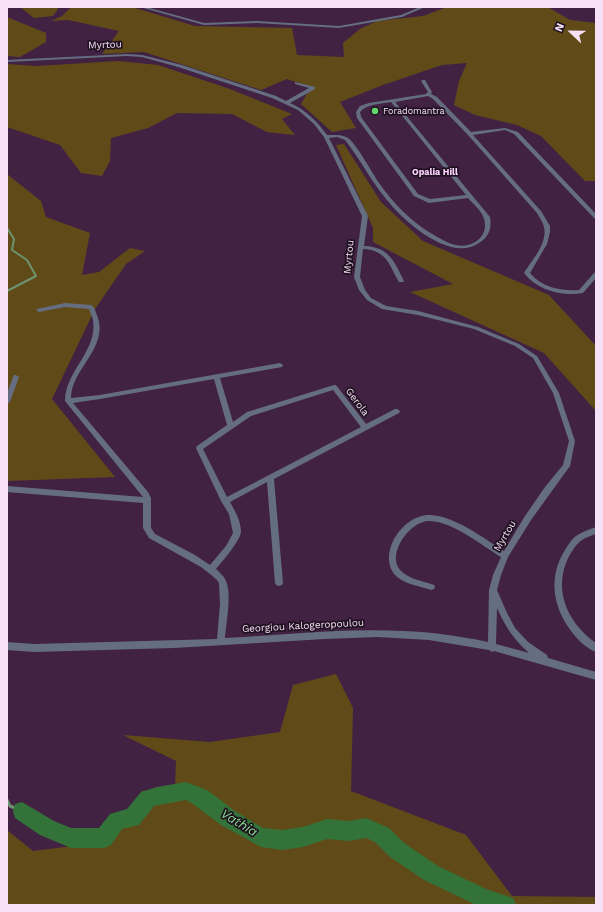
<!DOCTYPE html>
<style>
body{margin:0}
#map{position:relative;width:603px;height:912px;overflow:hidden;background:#412243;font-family:"Work Sans",sans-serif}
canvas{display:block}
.frame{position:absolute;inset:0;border:8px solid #f6e1f6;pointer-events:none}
.north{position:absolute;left:551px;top:12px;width:40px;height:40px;-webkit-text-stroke:3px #201221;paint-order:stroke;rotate:292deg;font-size:11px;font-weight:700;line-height:16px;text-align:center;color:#f6e1f6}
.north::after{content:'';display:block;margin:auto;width:14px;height:18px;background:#f6e1f6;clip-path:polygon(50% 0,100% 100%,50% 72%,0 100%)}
</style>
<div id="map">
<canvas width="603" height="912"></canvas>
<div class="frame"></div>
<div class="north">N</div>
</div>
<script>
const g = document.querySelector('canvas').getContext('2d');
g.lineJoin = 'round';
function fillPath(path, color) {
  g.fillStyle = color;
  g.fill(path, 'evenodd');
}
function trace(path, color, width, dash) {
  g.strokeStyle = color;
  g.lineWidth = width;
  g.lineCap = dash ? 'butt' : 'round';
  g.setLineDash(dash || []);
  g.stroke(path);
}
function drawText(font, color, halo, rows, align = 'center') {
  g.font = font + ' "Work Sans",sans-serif';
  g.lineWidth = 3.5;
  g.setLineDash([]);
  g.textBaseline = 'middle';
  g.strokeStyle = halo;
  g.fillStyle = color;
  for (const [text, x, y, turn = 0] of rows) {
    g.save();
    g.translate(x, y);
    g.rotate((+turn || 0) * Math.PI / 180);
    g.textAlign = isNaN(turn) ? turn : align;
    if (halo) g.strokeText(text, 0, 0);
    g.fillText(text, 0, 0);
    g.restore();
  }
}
const green = new Path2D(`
 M20,7H56L58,9L53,16L34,18Z
 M71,7H132L195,26L292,28L297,55L344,57L343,43L360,29L377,21L423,16L447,7H548L570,20L596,23V181H585L541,136L517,125L475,115L454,105L459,81L467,63L442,65L383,85L340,102L356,128L332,132L301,104L311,87L287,79L261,90L144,52L102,54L119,31L68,20L51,21L62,16Z
 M7,17L46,33V42L20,57L7,56Z
 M118,61L158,65L230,89L292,114L282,119L295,135L267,132L232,114L177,113L148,128L111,138L110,161L102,176L81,173L60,145L7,127V64L37,66Z
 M344,144L381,202L423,241L549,295L596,346V411L544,353L410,292L453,284L373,242V228L336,145Z
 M7,174L41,201L46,217L90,233L82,275L99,272L130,248L145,251L126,264L95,309L52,399L115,477L7,481Z
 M336,674L353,708L351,791L466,835L512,896L596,897V905H7V830L33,851L105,842L142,791L175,788L176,761L123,735L210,742L280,732L293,685Z`);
const streamFar1 = new Path2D(`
 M7,228L14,239L12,250L27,260L36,276L7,291`);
const stream = new Path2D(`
 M7,800L10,806L22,811`);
const river = new Path2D(`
 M186,782L207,790L235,811L263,828L282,830L303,827L327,819L349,821L366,818L389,828L404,843L438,866L486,889L513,898L516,905H476L424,880L390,857L375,842L366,838L349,841L327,839L303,847L282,850L261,847L221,825L193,804L186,800L154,806L139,825L122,829L111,845L104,848H71L40,835L15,818L13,811L15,804L22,802L54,821L71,828H99L110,814L127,809L141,792L157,787Z`);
const minor = new Path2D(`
 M140,7H146L204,23L257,21L339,26L401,15L420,7H425L402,17L339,28L257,23L204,25Z
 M127,54L142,55L182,65L276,96L286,101L309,88L295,84V82L315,87V89L290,103C307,111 316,120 327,135C334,135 342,134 348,138C355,142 373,174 379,183C394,204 411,222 434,235C444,241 456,248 468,245C477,243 485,235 485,226C486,214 475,206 468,198L429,203L414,196L357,118L356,112L360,106L369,103L426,94L428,92L421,81L423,80H425L432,92L431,94L437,97L471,132L505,128L518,132L596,214V219L594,218L514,134L505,130L473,135L541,211L550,226V232L547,244L530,273C542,288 561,291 579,290L594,273L596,272V278L583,293C562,297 537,290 524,273C532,260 548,243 544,227C543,222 539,217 537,213L468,135L433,99L428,96L395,102L490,217C492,228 489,237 479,243C451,263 403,221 387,200C371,181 360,159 345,140L337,137L329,138L368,216L364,246C389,247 394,261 404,281L403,282H399C389,265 387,250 363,249L360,277L365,290L371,298L386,306L418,311L478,327L519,344L537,356L559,393L575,441L570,466L531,520L508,557L501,575L497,590L507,613L515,628L528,642L547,655L548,658L596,672V680L494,651L492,652L489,650L429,640L377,637L325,639L174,648L34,652L7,650V642L34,644L217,639L220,604L219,583L217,580L210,574L201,567L149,538L143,528V503L7,492V486L143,497L65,401C65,371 98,351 93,320C92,316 90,312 89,309L65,307L39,312L36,310L37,309L65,303L91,305C95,307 95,311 97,315C110,347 71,369 71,398L100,395L280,363L283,365L282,367L220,378L233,422L247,412L334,385H336L366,424L395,409H397L400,411L399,413L274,479L283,583L282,585L279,586L276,585L275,583L267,482L230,502C235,511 241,521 241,532C240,541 222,562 216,569C220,573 224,576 226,581C232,594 226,624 225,638C284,635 344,628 403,631C432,632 460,636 488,642L489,590L493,575L501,557C481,545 454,522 430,521C411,520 386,553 400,570C408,579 423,581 434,585L435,587L434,589L431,590C420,586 403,584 395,575C377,552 404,514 430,515C455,516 483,538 504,551L525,516L545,487L563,465L569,441L553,393L533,358L515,346L474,329L418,315L382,309L367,300L359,290L354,277L362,216L324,137L314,124L298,110L272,98L178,67L142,57L127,56L7,62V60ZM391,102L466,195L430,199L418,194L361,117L360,112C367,104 380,104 391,102ZM214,379L227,425L197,446L196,448L221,501L229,514L233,533L226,546L210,565L195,555L155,534L151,528V498L148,492L73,403L100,399ZM333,390L361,427L227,497L203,449L251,416ZM497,608C505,626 514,640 529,653L496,644Z
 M14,375H16L19,377L10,402L7,404V393Z
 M596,527V534C591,536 586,537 582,540C575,545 569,555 566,563C554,594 570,625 596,643V652C585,648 575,637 569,628C552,604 549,575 565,550C568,545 572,539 576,536C582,532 590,529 596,527Z`);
const markers = [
 [375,111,4,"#60d56a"]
];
const farPoinames = [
 ["Foradomantra",383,111]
];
const farNeighbourhoodnames = [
 ["Opalia Hill",435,172]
];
const streetNames = [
 ["Myrtou",105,45,-2],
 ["Myrtou",349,257,-84],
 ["Gerola",357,402,53],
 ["Myrtou",505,536,-60],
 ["Georgiou Kalogeropoulou",303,626,-3]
];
const nearWaternames = [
 ["Vathia",239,823,31]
];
fillPath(green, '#604b18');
trace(streamFar1, '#6e9371', 2);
trace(stream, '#6e9371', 3);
fillPath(river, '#337238');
fillPath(minor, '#656e81');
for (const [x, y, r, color] of markers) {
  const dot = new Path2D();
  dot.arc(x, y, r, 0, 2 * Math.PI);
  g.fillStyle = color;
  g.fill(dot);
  trace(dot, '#201221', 1.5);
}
drawText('9px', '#f6e1f6', '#201221', farPoinames, 'left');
drawText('bold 9px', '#fdd4fe', '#201221', farNeighbourhoodnames);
drawText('10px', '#f6e1f6', '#201221', streetNames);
drawText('italic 13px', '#8ae08e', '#201221', nearWaternames);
</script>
